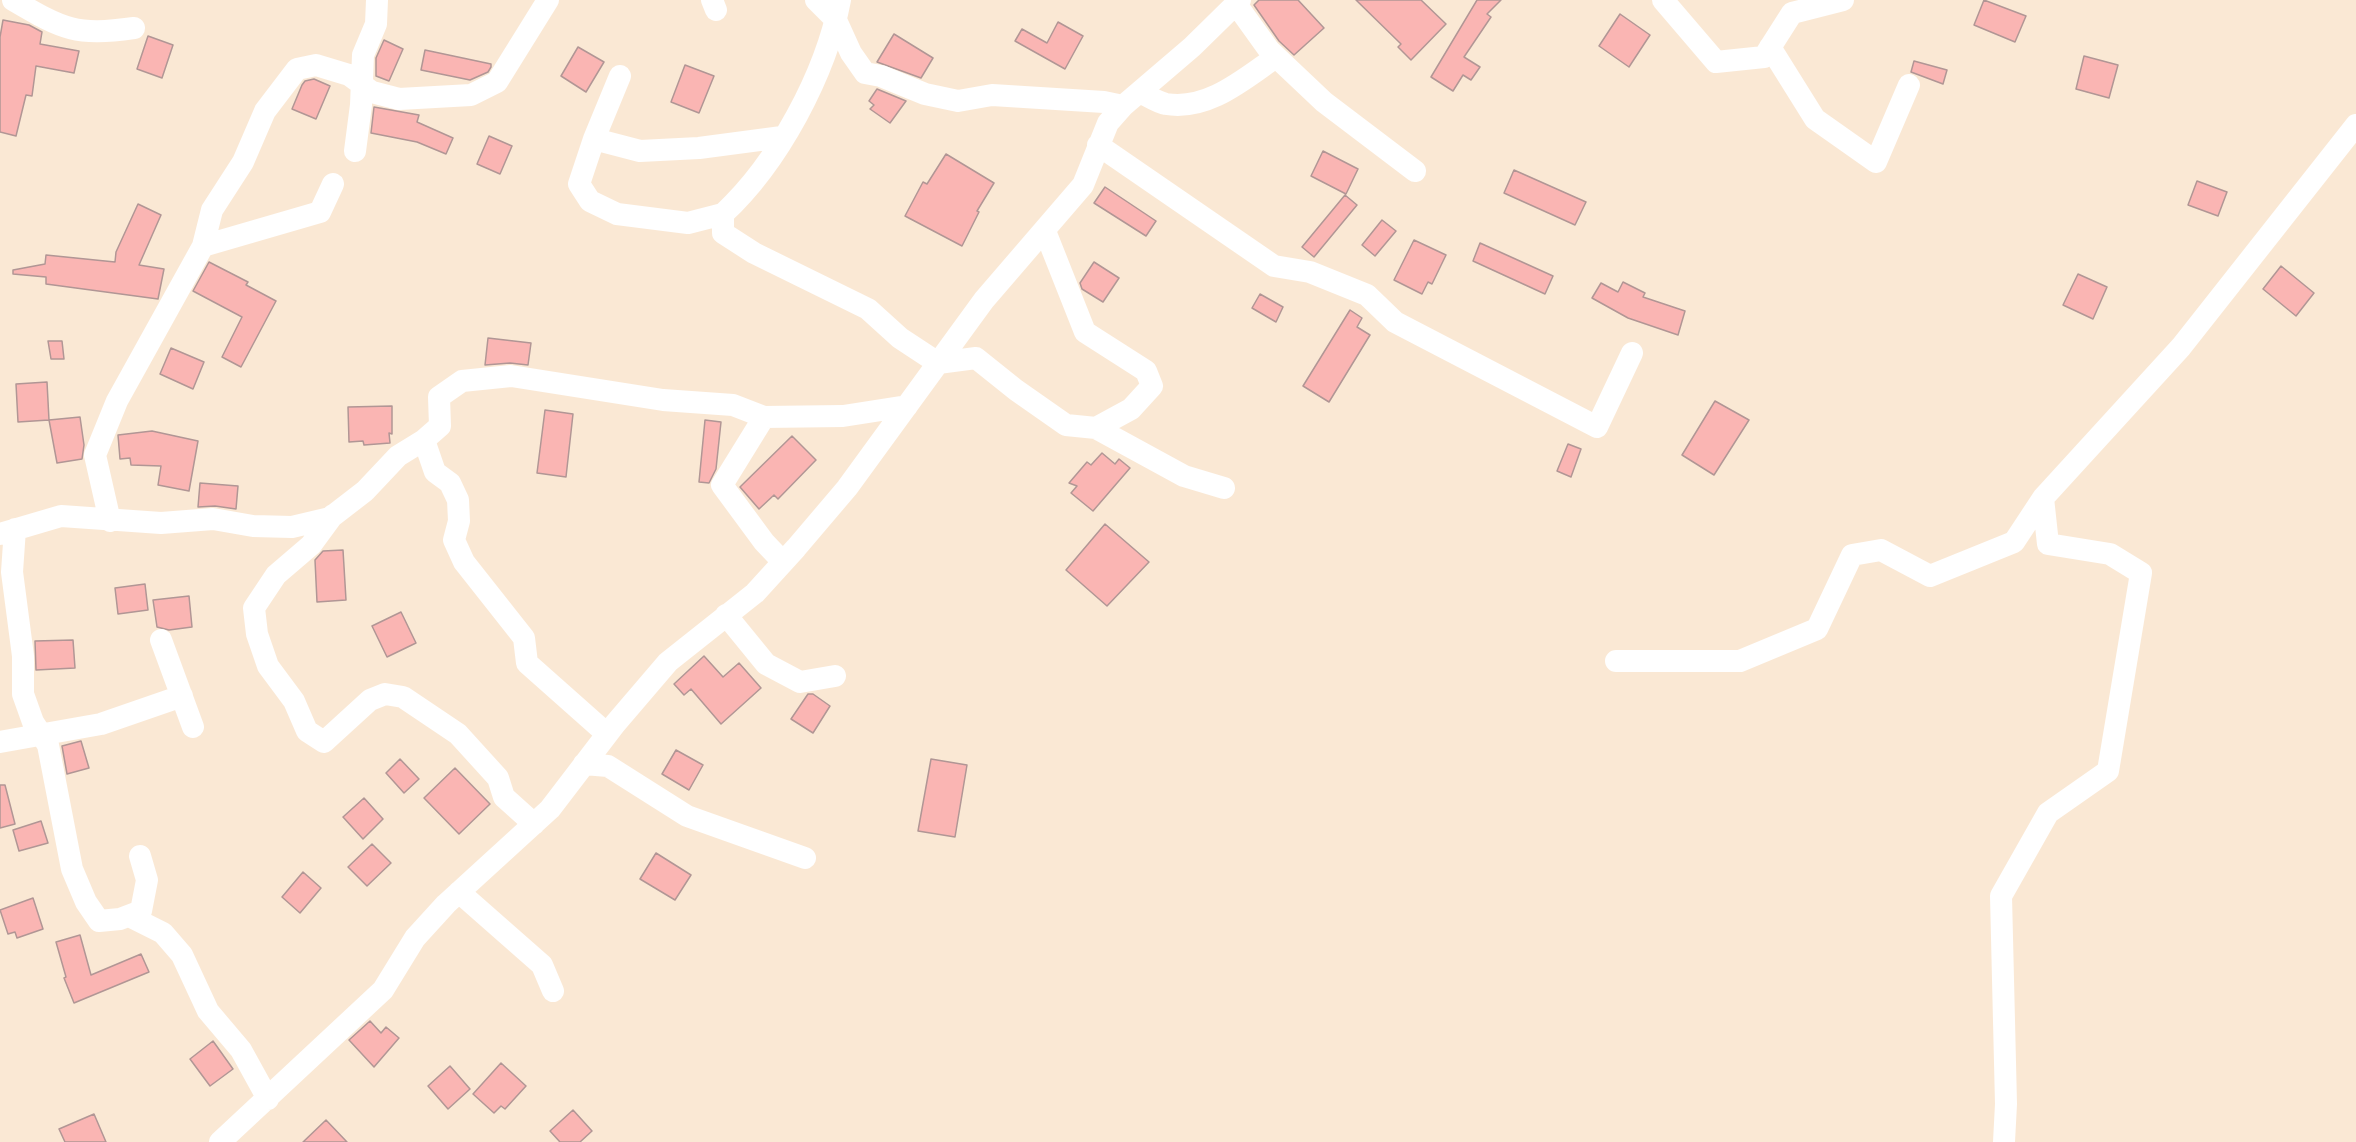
<!DOCTYPE html>
<style>
body{margin:0}
canvas{display:block;background:#fae8d4}
</style>
<canvas width="2356" height="1142"></canvas>
<script>
const g = document.querySelector('canvas').getContext('2d');
g.lineJoin = 'round';
function fillPath(path, color) {
  g.fillStyle = color;
  g.fill(path, 'evenodd');
}
function trace(path, color, width, dash) {
  g.strokeStyle = color;
  g.lineWidth = width;
  g.lineCap = dash ? 'butt' : 'round';
  g.setLineDash(dash || []);
  g.stroke(path);
}
const building = new Path2D(`
 M1259,0H1298L1324,28L1294,55L1279,41L1254,5Z
 M1356,0H1421L1446,24L1411,60L1398,47L1401,44Z
 M1477,0H1501L1487,14L1491,17L1464,57L1480,67L1471,80L1463,75L1453,91L1431,77Z
 M1984,0L2026,16L2015,42L1974,25Z
 M1620,14L1650,35L1629,67L1599,46Z
 M3,20L29,25L42,32L40,44L79,51L74,73L36,66L32,96L26,95L16,136L0,132V37Z
 M1058,22L1083,36L1065,69L1015,41L1022,29L1047,43Z
 M894,34L933,58L921,78L877,62Z
 M148,36L173,45L162,78L137,69Z
 M384,40L403,49L389,81L376,76V58Z
 M578,47L604,62L586,92L561,76Z
 M425,50L491,64V67L488,72L470,80L421,70Z
 M2084,56L2118,65L2109,98L2076,89Z
 M1914,61L1947,70L1943,84L1911,72Z
 M685,65L714,76L699,113L671,102Z
 M314,79L330,86L316,119L292,109L302,85L305,81Z
 M877,89L906,101L890,123L870,109L874,105L869,101Z
 M374,107L419,115L417,122L453,138L446,154L417,142L371,133Z
 M489,136L512,146L500,174L477,164Z
 M1323,151L1358,169L1346,194L1311,176Z
 M946,154L994,183L977,211L979,212L962,246L905,216L923,182L927,184Z
 M1514,170L1586,202L1575,225L1504,193Z
 M2197,181L2227,192L2218,216L2188,205Z
 M1105,187L1156,221L1146,236L1094,203Z
 M1345,195L1357,205L1314,257L1302,247Z
 M138,204L161,215L139,265L164,269L158,299L46,284V277L13,274V270L45,264L46,255L115,262L116,252Z
 M1382,220L1396,231L1375,256L1362,245Z
 M1414,240L1446,255L1432,284L1428,282L1422,294L1394,280Z
 M1480,243L1553,276L1545,294L1473,261Z
 M209,262L248,282L246,285L276,301L241,367L222,357L242,317L193,291Z
 M1094,262L1119,278L1103,302L1082,289L1080,283Z
 M2281,266L2314,293L2296,316L2263,289Z
 M2078,274L2107,287L2093,319L2063,305Z
 M1623,282L1645,293L1643,297L1685,311L1678,335L1628,318L1592,298L1601,283L1618,292Z
 M1260,294L1283,307L1276,322L1252,308Z
 M1350,310L1362,318L1357,327L1370,335L1329,402L1303,386Z
 M488,338L531,343L528,365L510,363L485,365Z
 M48,341H62L64,359H51Z
 M171,348L204,362L193,389L160,374Z
 M47,382L49,420L18,422L16,384Z
 M1715,401L1749,420L1714,475L1682,455Z
 M392,406V434L389,433L390,443L364,445L363,441L349,442L348,407Z
 M545,410L573,414L566,477L537,473Z
 M80,417L84,445L82,459L57,463L49,420Z
 M705,420L721,422L716,469L709,483L699,482Z
 M152,431L198,441L189,491L158,485L161,466L131,465L130,458L120,459L118,435Z
 M792,436L816,460L778,499L774,495L759,509L740,487Z
 M1568,444L1581,449L1571,477L1557,471Z
 M1102,453L1115,464L1119,459L1130,468L1093,511L1071,493L1077,486L1069,483L1087,462L1091,465Z
 M200,483L238,486L236,509L215,506L198,507Z
 M1105,524L1149,562L1107,606L1066,570Z
 M343,550L346,600L317,602L315,560L323,551Z
 M145,584L148,610L118,614L115,588Z
 M189,596L192,627L169,630L157,627L153,600Z
 M401,612L416,643L387,657L372,626Z
 M73,640L75,668L36,670L35,641Z
 M704,656L723,677L739,663L761,688L721,724L691,689L684,695L674,684Z
 M808,694H813L830,706L813,733L791,719Z
 M81,741L89,768L67,774L62,746Z
 M676,750L703,765L689,790L662,774Z
 M400,759L419,779L404,793L386,773Z
 M931,759L967,765L955,837L918,831Z
 M455,768L490,804L459,834L424,798Z
 M0,785H5L15,824L0,828Z
 M364,798L383,819L363,839L343,817Z
 M41,821L48,843L19,851L13,830Z
 M372,844L391,863L367,886L348,867Z
 M656,853L691,875L675,900L640,879Z
 M303,872L321,888L300,913L282,897Z
 M33,898L43,929L17,938L15,932L8,934L0,910Z
 M80,935L91,975L141,954L149,972L74,1003L64,978L66,977L56,942Z
 M370,1021L381,1033L386,1027L399,1038L374,1067L349,1040Z
 M213,1041L233,1069L210,1086L190,1059Z
 M501,1063L526,1086L505,1109L501,1106L494,1113L473,1094Z
 M450,1066L470,1089L448,1109L428,1086Z
 M573,1110L592,1131L580,1142H560L550,1131Z
 M94,1114L106,1142H65L59,1129Z
 M326,1120L347,1142H303Z`);
const minor = new Path2D(`
 M13,0C64,30 76,36 134,28
 M712,0L716,10
 M816,0L836,20L851,53L865,73L881,76L925,94L958,101L992,95L1104,102L1123,106
 M840,0C826,74 778,163 723,214V233L754,253L868,309L900,338L938,363L976,358L1016,390L1066,425L1096,428L1184,476L1224,488
 M1663,0L1716,62L1764,57L1792,13L1843,0
 M1236,4L1269,50L1324,102L1415,171
 M1770,47L1815,119L1876,162L1909,85
 M620,76L594,139L579,184L590,201L617,214L688,223L723,214
 M1140,92C1148,96 1157,102 1166,104C1208,111 1244,79 1276,57
 M594,139L640,151L699,148L782,137
 M1098,145L1274,266L1310,272L1367,295L1395,322L1597,427L1632,353
 M355,151L361,105L363,55L376,24L377,0
 M1045,231L1085,332L1146,371L1152,386L1131,409L1096,428
 M203,246L320,212L333,184
 M764,417L722,485L764,542L783,562
 M424,440L435,472L450,483L458,500L459,521L454,540L464,562L524,638L527,663L607,734
 M333,515L311,545L276,575L254,608L257,634L268,666L294,701L307,731L324,742L370,700L385,694L403,697L458,734L498,778L504,797L534,824
 M110,521L95,455L117,401L203,246L212,210L243,162L265,111L297,69L316,65L349,75L372,92L399,99L471,95L497,82L548,0
 M15,529L12,572L23,656V694L33,722L48,745L72,869L86,902L99,921L120,919L141,911L147,880L140,856
 M0,534L61,516L161,523L213,519L253,526L292,527L330,518L365,491L398,456L424,440L440,426L439,397L462,381L511,376L663,400L733,405L764,417L843,416L907,406
 M726,615L766,664L800,682L835,676
 M161,640L193,727
 M1616,661H1740L1817,629L1852,555L1881,550L1930,576L2014,542L2043,498L2181,347L2356,125
 M0,742L101,724L182,696
 M584,764L608,766L687,816L805,858
 M459,892L542,965L553,991
 M129,916L163,933L182,955L208,1011L241,1050L268,1099
 M220,1142L383,990L415,938L446,904L550,809L615,724L668,662L755,593L796,548L847,488L984,300L1083,185L1108,123L1123,106L1192,47L1240,0
 M2004,1142L2006,1104L2001,896L2048,813L2108,771L2141,573L2110,554L2048,544L2043,498`);
fillPath(building, '#fab5b3');
trace(building, '#b19695', 1.5);
trace(minor, '#fff', 22);
</script>
